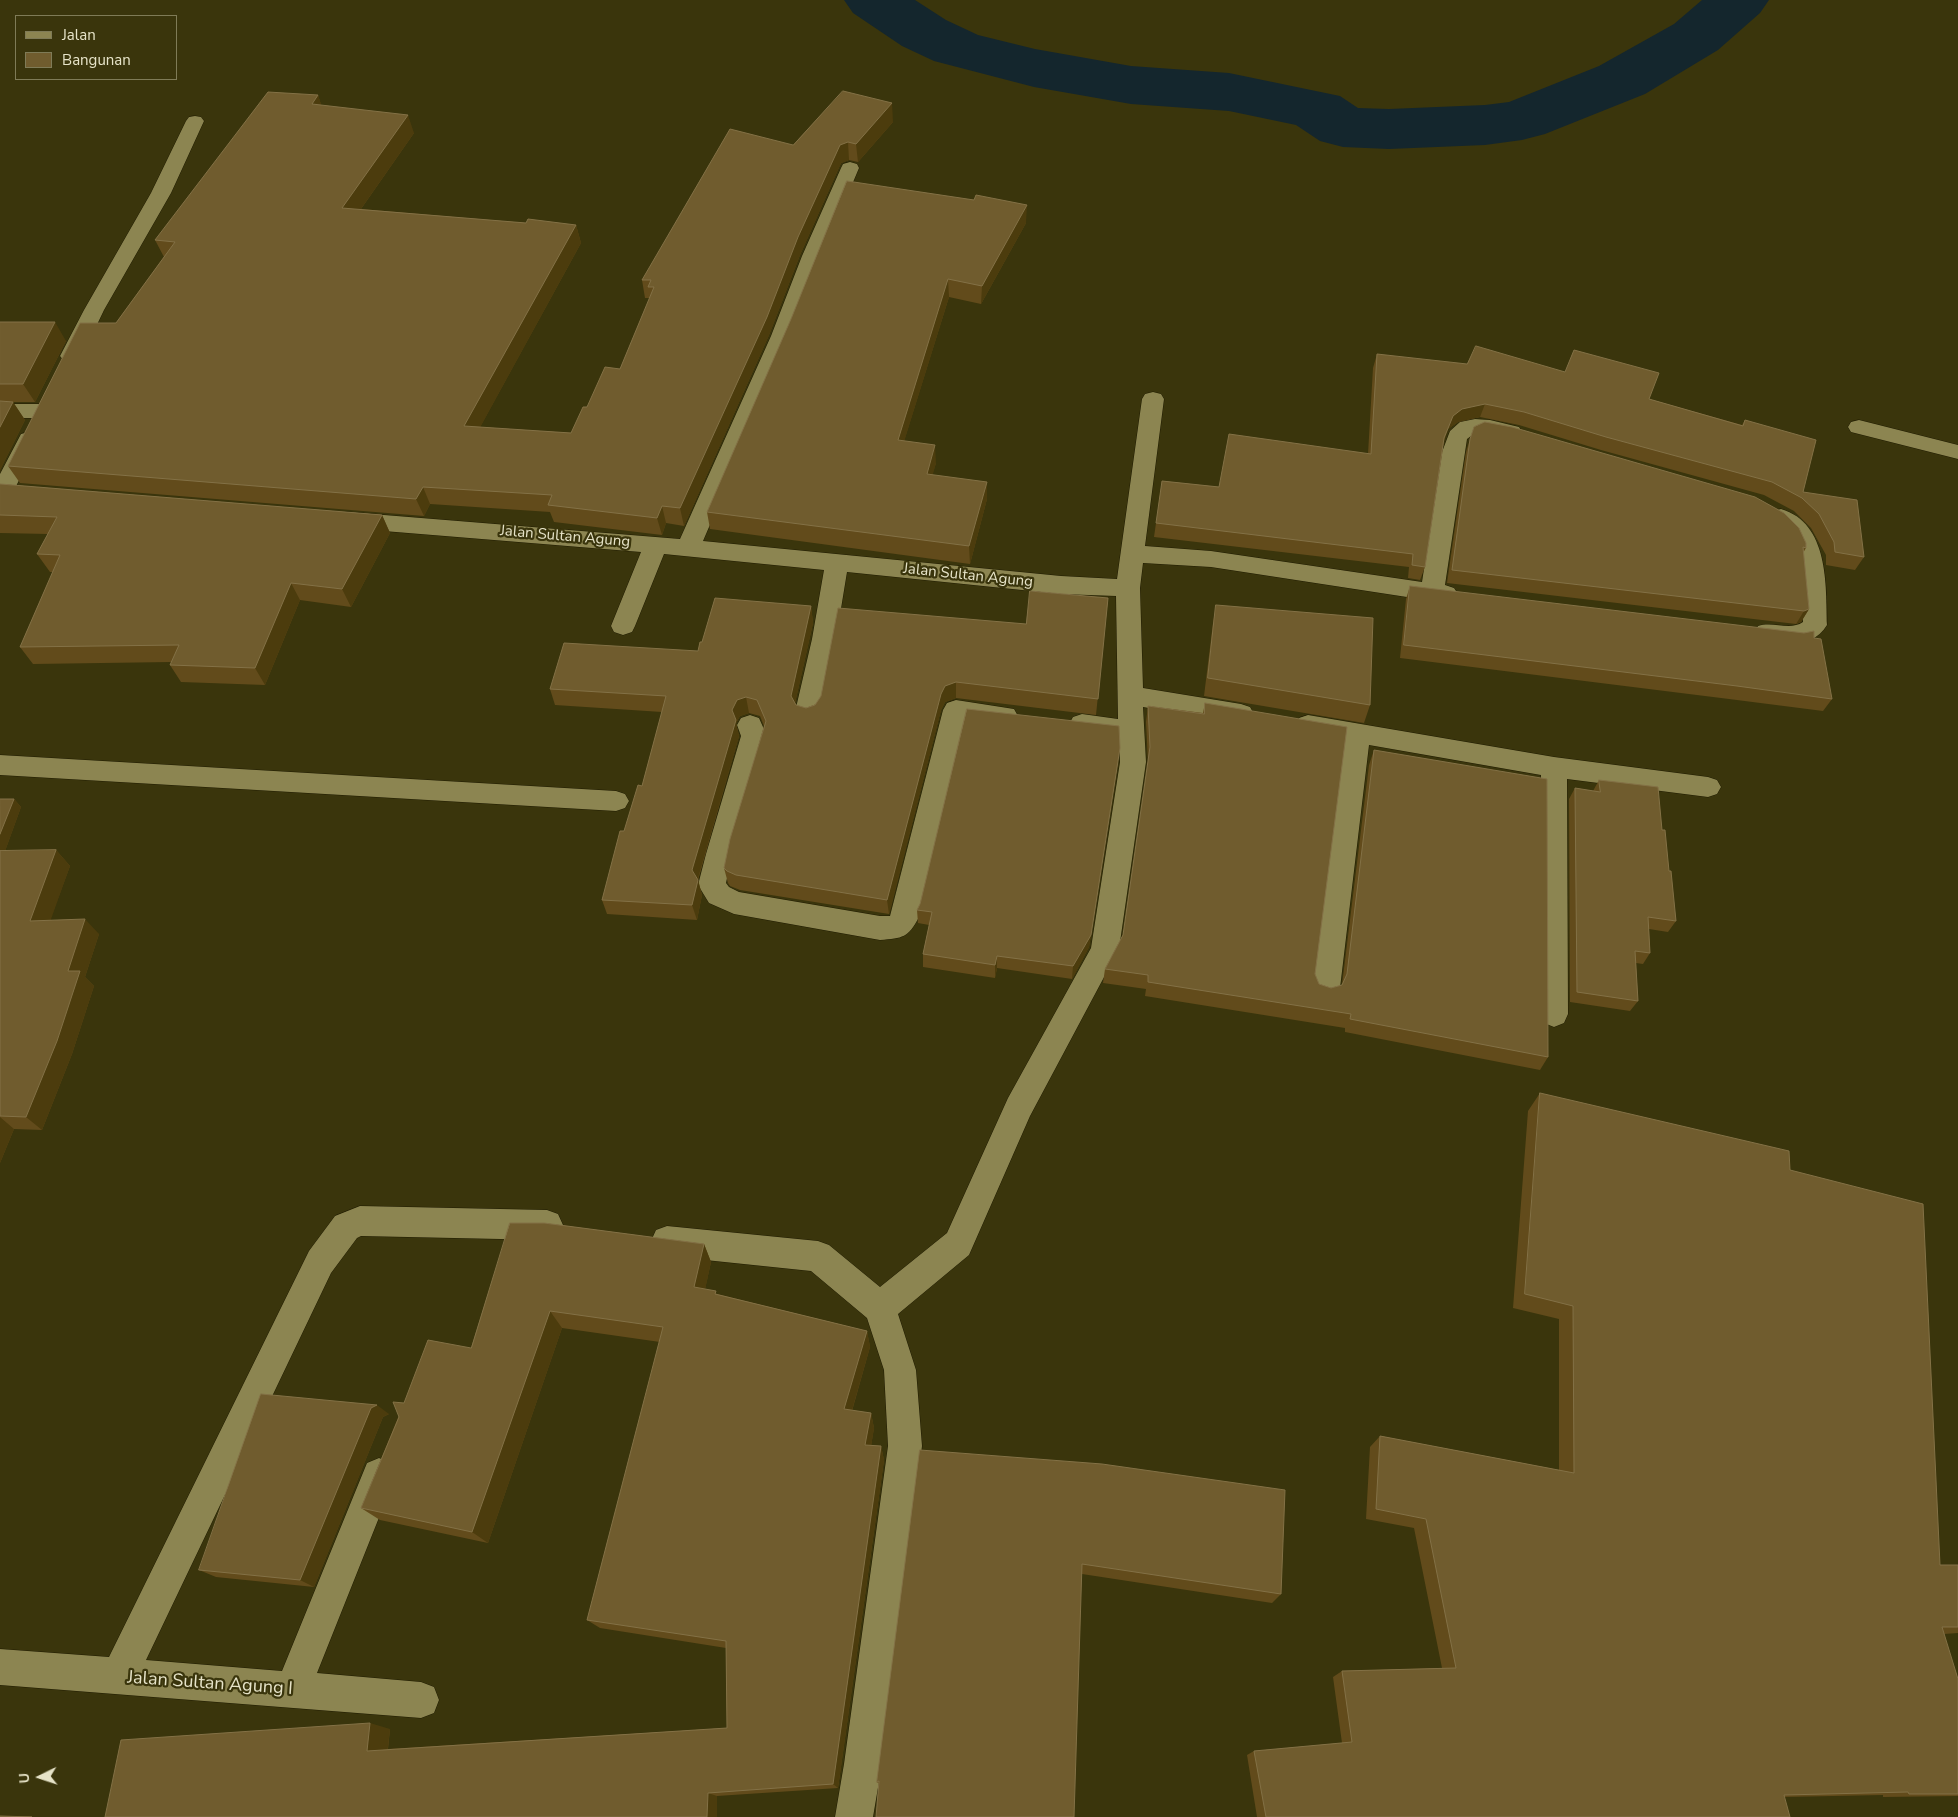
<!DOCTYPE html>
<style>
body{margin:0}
#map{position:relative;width:1958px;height:1817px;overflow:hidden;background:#3a350c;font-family:"Nunito Sans",sans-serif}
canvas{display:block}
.legend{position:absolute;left:15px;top:15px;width:162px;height:65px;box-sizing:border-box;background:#3a350c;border:1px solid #7f7b57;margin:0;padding:6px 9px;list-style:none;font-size:15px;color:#e6e3c8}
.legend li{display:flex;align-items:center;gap:10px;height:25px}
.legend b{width:25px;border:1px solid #7f7b57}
.north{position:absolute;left:15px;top:1752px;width:50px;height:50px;-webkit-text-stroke:4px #3a350c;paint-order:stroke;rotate:266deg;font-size:14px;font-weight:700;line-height:20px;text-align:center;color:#e6e3c8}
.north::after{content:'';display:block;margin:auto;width:18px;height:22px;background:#e6e3c8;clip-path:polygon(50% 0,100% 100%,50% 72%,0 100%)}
</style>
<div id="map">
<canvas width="1958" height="1817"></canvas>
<ul class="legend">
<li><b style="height:6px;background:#8c8551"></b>Jalan</li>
<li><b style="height:14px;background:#705c2e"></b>Bangunan</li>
</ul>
<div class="north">U</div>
</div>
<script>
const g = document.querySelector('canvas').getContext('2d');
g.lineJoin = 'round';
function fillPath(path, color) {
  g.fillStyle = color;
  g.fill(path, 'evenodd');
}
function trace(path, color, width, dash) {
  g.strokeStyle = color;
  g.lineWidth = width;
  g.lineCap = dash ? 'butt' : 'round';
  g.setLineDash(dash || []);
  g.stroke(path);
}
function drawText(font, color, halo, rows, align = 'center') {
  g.font = font + ' "Nunito Sans",sans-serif';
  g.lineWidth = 4.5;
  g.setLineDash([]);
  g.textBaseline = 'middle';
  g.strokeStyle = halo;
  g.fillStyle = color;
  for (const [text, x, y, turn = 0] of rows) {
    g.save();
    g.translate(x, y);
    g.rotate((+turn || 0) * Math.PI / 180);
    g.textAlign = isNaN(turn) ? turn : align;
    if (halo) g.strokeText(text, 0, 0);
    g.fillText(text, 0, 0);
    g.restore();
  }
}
const river = new Path2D(`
 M844,0H915L946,20L978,35L1035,49L1131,66L1229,73L1340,96L1358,108L1389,109L1485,105L1509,102L1599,66L1674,24L1702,0H1769L1760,13L1718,50L1645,94L1545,134L1522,140L1485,145L1389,149L1343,147L1320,141L1296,125L1229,111L1131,104L1034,87L934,61L902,46L853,13Z`);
const street = new Path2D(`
 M195,116L201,117L204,121L171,193L104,310L82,356L78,361L71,363L64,361L60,356L84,310L151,193L186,121L189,117Z
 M850,162L857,164L859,168L822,256L791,336L703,541L1061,576L1117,579L1142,399L1145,394L1153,392L1161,394L1164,399L1145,546L1211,551L1422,582L1442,452L1450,431L1460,422L1475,419L1490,420L1519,427L1522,432L1519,437L1511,439L1475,433L1467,439L1445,585L1454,588L1458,594L1454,600L1446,603L1211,567L1143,563L1140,588L1143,688L1241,704L1250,707L1254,714L1250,721L1241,724L1143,707L1146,762L1119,949L1030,1116L969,1255L898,1314L916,1370L922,1446L882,1764L873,1817H835L844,1764L888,1446L884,1370L867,1318L811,1271L667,1256L656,1252L651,1241L656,1230L667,1226L818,1241L829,1245L880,1287L947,1233L1008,1098L1091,948L1120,762L1119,738L1073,731L1069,724L1073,717L1082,714L1118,719L1116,596L1061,594L847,572L836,639L821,712L817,719L808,722L799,719L795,712L812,639L824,570L664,554L635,626L632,632L623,635L614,632L611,626L641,552L347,528L339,526L336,520L339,514L347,512L680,539L771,336L802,256L841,168L843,164Z
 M0,404H43L51,406L54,411L51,416L43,418H0Z
 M1859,420L1958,445V459L1851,432L1848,427L1851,422Z
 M29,432L37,434L40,439L8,502L0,504V474L21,434Z
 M1781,509C1829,523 1826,585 1827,625C1813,649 1781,645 1758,638L1755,632L1758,626C1773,621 1790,631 1803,622C1802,597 1806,565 1793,542C1787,531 1776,527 1770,517L1773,511Z
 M956,700L1014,709L1018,716L1014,723L1005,726L966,721L919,917C908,938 903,938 880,940L734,914L709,903L698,885L706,854L741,736L737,725L741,718L750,715L759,718L767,736L732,854L726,883L729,887L739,892L880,916H890L943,710L947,703Z
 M1308,715L1554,757L1708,777L1717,780L1721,787L1717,794L1708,797L1567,779L1568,1014L1564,1023L1554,1027L1544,1023L1540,1014L1541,775L1369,745L1340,988L1336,997L1326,1000L1316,997L1312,988L1344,741L1299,732L1295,725L1299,718Z
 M0,755L616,791L625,794L629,801L625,808L616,811L0,775Z
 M360,1206L547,1210L558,1214L563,1225L558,1236L547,1240L361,1236L357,1238L331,1273L146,1660L282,1671L367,1463L379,1458L391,1463L396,1475L317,1673L421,1682L434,1687L439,1700L434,1713L421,1718L0,1685V1649L109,1657L309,1251L335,1216Z`);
const wall = new Path2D(`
 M318,95L321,105L414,133L361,209L526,223L576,225L581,243L480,427L571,433L587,407L620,369L650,298H645L642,280L793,145L893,122L858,162L849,160L841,163L800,255L769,335L684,526L666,523L662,535L554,522L550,512L430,504L424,516L20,483L8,466L116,323L164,257L155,240Z
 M974,200L1026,223L981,304L949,297L904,441L936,463L932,475L987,499L970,564L710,529L707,512Z
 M0,322L66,341L35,402H13L25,420L0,470Z
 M1377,354L1649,399L1742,425L1745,420L1803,492L1864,557L1855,570L1826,565V555L1811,528L1794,511L1764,495L1601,450L1519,425L1480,417L1458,422L1448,429L1444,441L1425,567L1420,580L1408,578L1409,567L1154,537L1162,481L1219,487L1368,454L1373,368Z
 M1474,427L1806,548L1803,553L1809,609L1801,622L1796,624L1447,583L1466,452Z
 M0,484L382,515L390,533L351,607L300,600L265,685L181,682L170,665L171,662L33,664L20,647L53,572H50L37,554L48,534L0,533Z
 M1410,586L1814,638L1832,699L1823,711L1729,699L1400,658L1406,599Z
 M1108,598L1096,715L956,698L945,702L941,710L889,914L740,890L730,886L728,883L724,868L764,726L760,716L749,713L740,716L736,723L739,736L698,880L702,895L697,920L607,914L602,900L624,831L642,786L662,712L555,705L550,689L698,651L702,642L811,606L813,623L795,703L796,705L806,708L1026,624Z
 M1216,605L1370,705L1364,723L1204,696L1213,623Z
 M1205,703L1319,984L1331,988L1342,985L1369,765L1374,750L1548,1057L1540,1070L1345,1032V1028L1145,996L1146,989L1103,983L1105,969L1123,935L1148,762L1146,722L1148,706L1203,713Z
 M1118,762L1089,947L1072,979L997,968L995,978L923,967V954L929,925L918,923L917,910Z
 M1599,780L1662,830L1676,921L1668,932L1649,929L1650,953L1643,964L1636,963L1638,1001L1630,1011L1570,1002L1569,799L1575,788L1593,791Z
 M0,799H14L21,807L5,851L56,850L70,866L50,920L99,934L85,977L94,986L72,1054L42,1130L14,1129L0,1163Z
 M1540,1093L1790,1170L1940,1565H1958V1633L1944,1634L1958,1679V1796L1883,1797V1795L1784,1797L1790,1817H1257L1247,1755L1254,1751L1342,1743L1333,1677L1342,1671L1442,1668L1414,1528L1366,1519L1370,1447L1380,1436L1559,1470V1319L1513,1308L1528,1111Z
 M544,1223L704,1244L711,1262L705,1289L717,1294L867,1331L870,1347L852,1411L871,1413L874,1428L871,1446H881L884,1460L838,1788L717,1796L105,1817L390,1729L388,1749L727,1728L726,1648L600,1628L587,1620L660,1342L562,1328L488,1543L380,1520L361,1508L404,1403L471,1348Z
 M261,1394L389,1414L383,1417L314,1587L216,1577L199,1570Z
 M920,1450L1281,1594L1272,1603L1082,1574L879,1784L877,1782Z`);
const shadedWall = new Path2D(`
 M318,95L324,113L312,104Z
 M892,103L893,122L858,162L856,144Z
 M408,115L414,133L349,226L342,208Z
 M848,142L849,160L841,163L800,255L769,335L684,526L680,508L798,237L840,145Z
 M1027,205L1026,223L981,304L982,286Z
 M576,225L581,243L471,444L464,426Z
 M948,279L949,297L899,458L898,440Z
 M55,322L66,341L35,402L23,384Z
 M13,402L25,420L0,470V427Z
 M1485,404L1480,417L1458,422L1448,429L1440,452L1453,416L1462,409Z
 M935,445L936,463L928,492L927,474Z
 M987,482V499L970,564L969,546Z
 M423,487L430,504L424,516L416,499Z
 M662,506L666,523L662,535L657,518Z
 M382,515L390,533L351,607L342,589Z
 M291,583L300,600L265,685L255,668Z
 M811,606L813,623L793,712L791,696Z
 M1809,609L1801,622L1796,624L1804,611Z
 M956,682V698L945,702L941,710L889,914L887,900L941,694L945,686Z
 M746,697L749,713L740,716L736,723L739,736L696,885L692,870L732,710L737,700Z
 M1120,748L1089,947L1072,979L1073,966Z
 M14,799L21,807L4,854L0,850V834Z
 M56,850L70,866L45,936L30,921Z
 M698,880L702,895L697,920L692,905Z
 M85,919L99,934L85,977L94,986L72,1054L42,1130L26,1117L68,971Z
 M997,956V968L995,978V965Z
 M0,1117L14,1129L0,1163Z
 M704,1244L711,1262L702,1304L694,1287Z
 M550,1311L562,1328L488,1543L472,1532Z
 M867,1331L870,1347L848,1424L844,1409Z
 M377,1405L389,1414L383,1417L314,1587L300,1580L371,1408Z
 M871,1413L874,1428L869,1459L865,1445Z
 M881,1446L884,1460L838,1788L833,1784Z
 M370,1723L390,1729L387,1755L367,1751Z
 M708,1793L717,1796V1817H707Z`);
const building = new Path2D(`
 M843,91L892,103L856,144L848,142L840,145L798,237L767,317L680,508L662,506L657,518L548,505L552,495L423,487L416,499L8,466L80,323H116L175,242L155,240L268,92L318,95L312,104L408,115L342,208L526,223L528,219L576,225L464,426L571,433L583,407H587L605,367L620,369L654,287H648L651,280H642L730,129L793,145Z
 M847,181L974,200L976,195L1027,205L982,286L948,279L898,440L935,445L927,474L987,482L969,546L707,512L791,319Z
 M0,322H55L23,384H0Z
 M1476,346L1565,372L1574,350L1659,373L1649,399L1743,426L1745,420L1816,440L1803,492L1857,500L1864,557L1835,552L1834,542L1819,514L1802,498L1772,482L1606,437L1524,412L1485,404L1462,409L1453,416L1444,438L1425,567L1412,565L1413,554L1156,523L1162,481L1219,487L1229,434L1371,454L1377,354L1467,364Z
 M0,401L13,402L0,427Z
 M1485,422L1512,427L1755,497L1784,513L1799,528L1806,543V548L1803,547L1809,609L1804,611L1452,570L1470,439L1474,427Z
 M0,484L382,515L342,589L291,583L255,668L170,665L179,645L20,647L60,555L37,554L57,517L0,515Z
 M1410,586L1804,633L1814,631V638L1821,639L1832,699L1737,686L1404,645Z
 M1030,591L1108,598L1098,699L956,682L945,686L941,694L887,900L736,875L727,871L724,868L730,839L766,721L757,700L746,697L737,700L732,710L736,720L692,870L698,880L692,905L602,900L620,831H624L638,785L642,786L666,696L550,689L564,643L698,651L700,642H702L715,598L811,606L791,696L796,705L806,708L815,705L821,696L838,608L1026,624Z
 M1216,605L1373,618L1370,705L1208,678Z
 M1205,703L1347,727L1315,974L1319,984L1331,988L1342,985L1347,974L1374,750L1547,779L1548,1057L1350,1019L1351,1014L1148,982V975L1105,969L1123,935L1150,747L1148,706L1204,714Z
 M967,709L1119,726L1120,748L1091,935L1073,966L997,956L995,965L923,954L932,912L917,910L920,904Z
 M1599,780L1658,787L1662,830H1665L1669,871H1671L1676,921L1648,917L1650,953L1635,951L1638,1001L1577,992L1575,788L1600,792Z
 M0,799H14L0,834Z
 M56,850L30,921L85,919L68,971H80L57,1041L26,1117L0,1116V851Z
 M1540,1093L1789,1151L1790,1170L1923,1204L1940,1565H1958V1627H1942L1958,1679V1794H1909L1908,1792L1784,1795L1790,1817H1266L1254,1751L1352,1742L1342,1671L1456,1668L1426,1519L1376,1509L1380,1436L1574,1473L1573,1306L1525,1294Z
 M510,1223H544L704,1244L694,1287L716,1291L715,1294L867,1331L844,1409L871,1413L865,1445L881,1446L833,1784L708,1793L707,1817H105L121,1740L370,1723L367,1751L727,1728L726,1641L587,1620L663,1327L550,1311L472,1532L361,1508L399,1417L393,1402L404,1403L428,1340L471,1348Z
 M261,1394L377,1405L371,1408L300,1580L199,1570Z
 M920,1450L1102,1464L1285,1490L1281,1594L1082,1564L1074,1817H876L879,1781L877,1782Z
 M0,1816L32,1817H0Z`);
const streetNames = [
 ["Jalan Sultan Agung",565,537,5],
 ["Jalan Sultan Agung",968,576,6]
];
const nearStreetnames = [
 ["Jalan Sultan Agung I",210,1684,4]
];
fillPath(river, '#14262d');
trace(street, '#201c02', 1);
fillPath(street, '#8c8551');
fillPath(wall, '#624b1b');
fillPath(shadedWall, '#4c3c0d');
fillPath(building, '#705c2e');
trace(building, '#837146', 1);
drawText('15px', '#e6e3c8', '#3a350c', streetNames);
drawText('18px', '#e6e3c8', '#3a350c', nearStreetnames);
</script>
